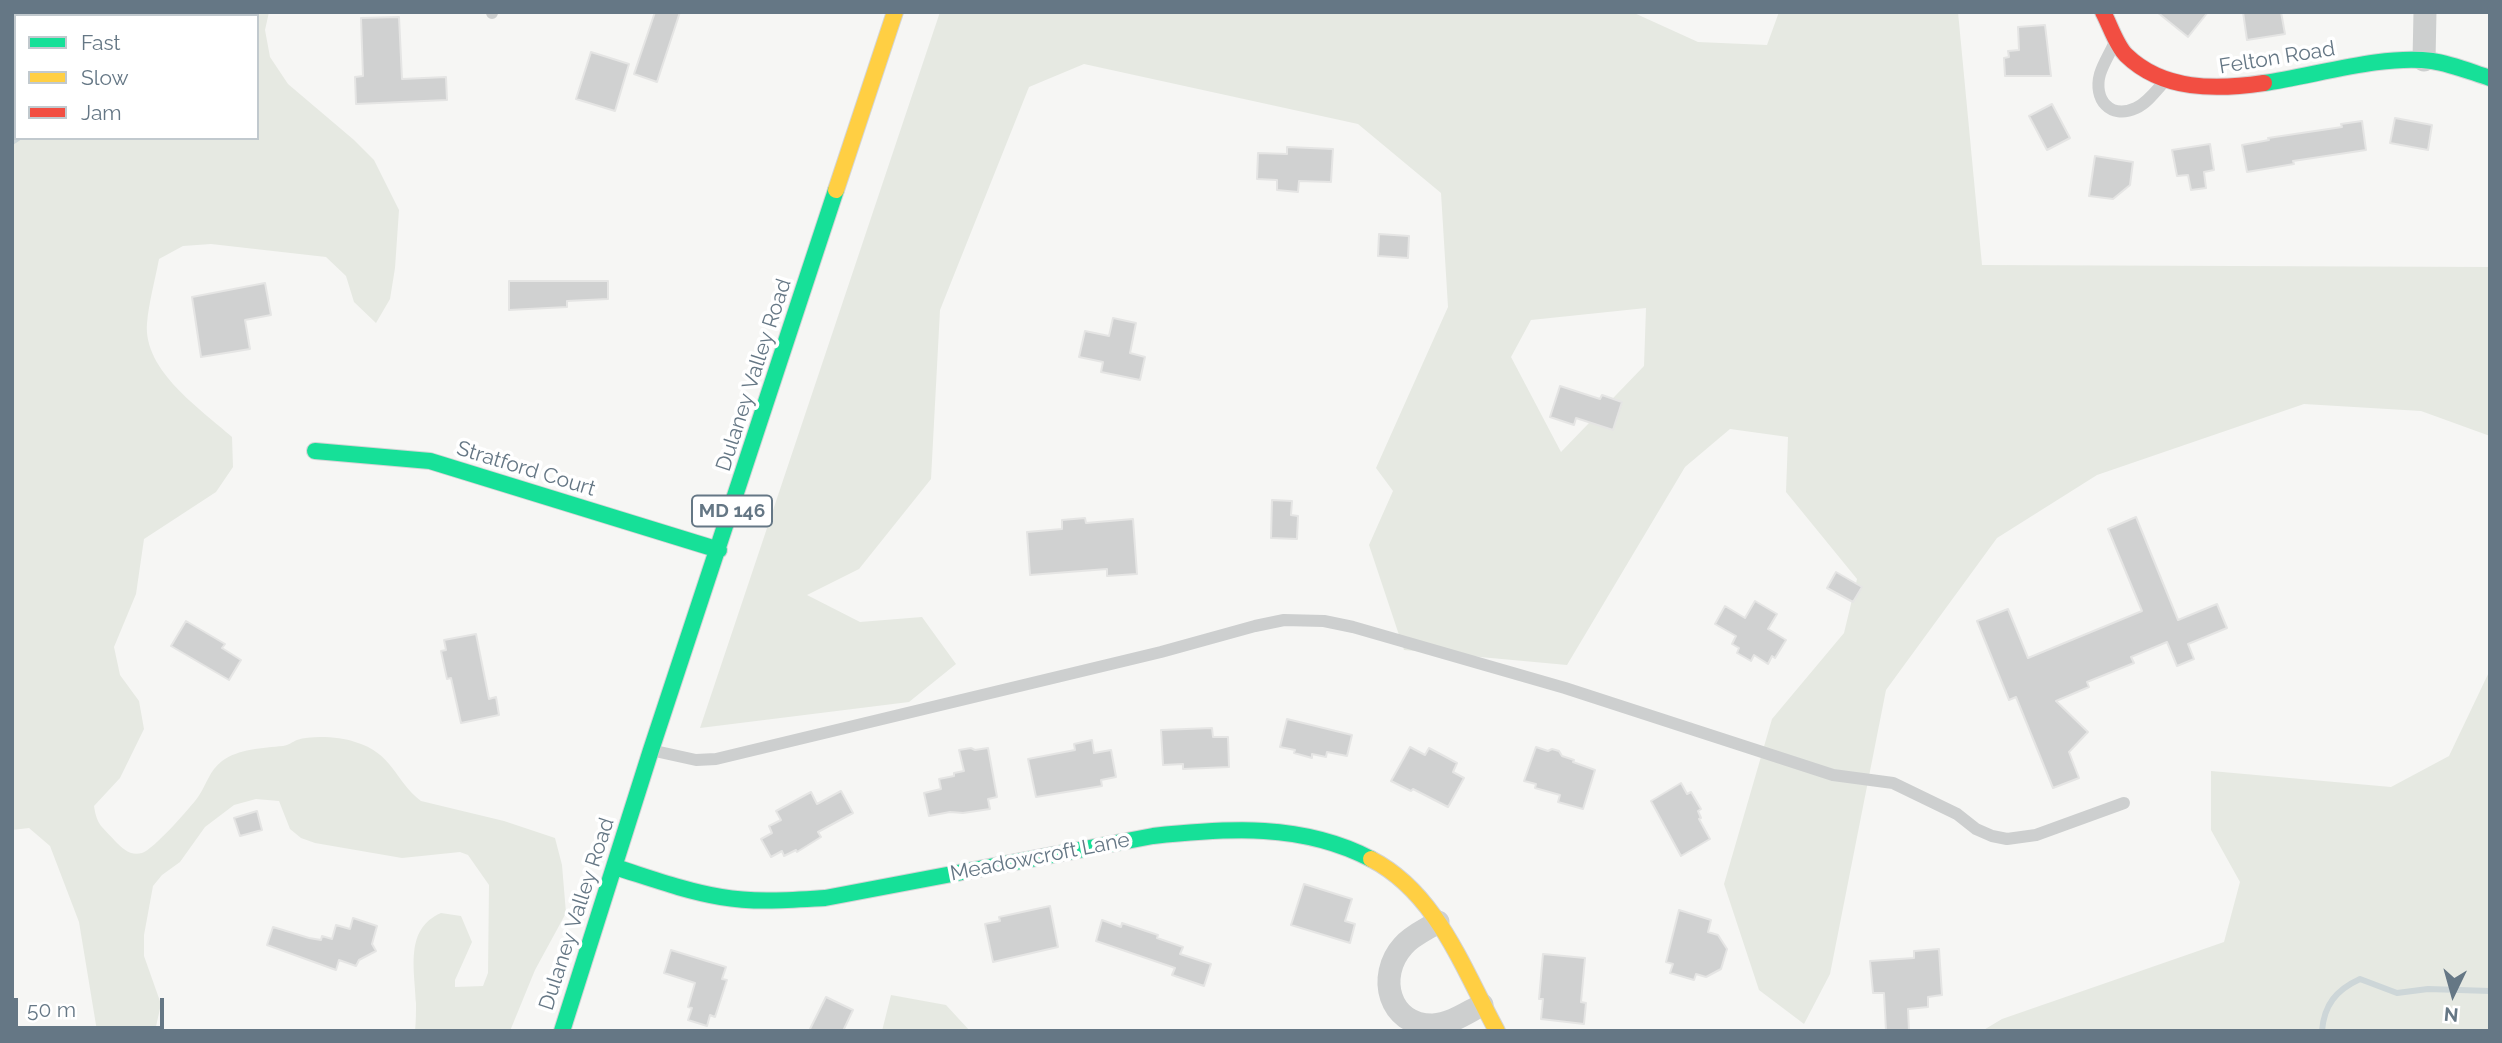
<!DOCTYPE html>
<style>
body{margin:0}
#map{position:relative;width:2502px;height:1043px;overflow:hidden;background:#f6f6f4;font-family:Raleway,sans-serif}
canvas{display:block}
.frame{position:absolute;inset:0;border:14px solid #657785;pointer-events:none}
.legend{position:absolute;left:14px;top:14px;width:245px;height:126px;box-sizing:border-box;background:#fff;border:2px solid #c1c9ce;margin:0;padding:9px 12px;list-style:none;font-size:21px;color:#657785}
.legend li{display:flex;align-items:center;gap:14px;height:35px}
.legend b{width:35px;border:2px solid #c1c9ce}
.north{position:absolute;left:2418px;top:959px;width:70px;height:70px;-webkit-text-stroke:5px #fff;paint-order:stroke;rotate:185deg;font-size:19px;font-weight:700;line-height:28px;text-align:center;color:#657785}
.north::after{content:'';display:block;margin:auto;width:24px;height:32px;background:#657785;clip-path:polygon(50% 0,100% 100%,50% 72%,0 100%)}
.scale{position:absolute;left:14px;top:998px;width:150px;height:32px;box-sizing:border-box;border:4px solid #657785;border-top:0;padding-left:9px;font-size:21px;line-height:24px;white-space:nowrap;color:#657785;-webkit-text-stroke:5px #fff;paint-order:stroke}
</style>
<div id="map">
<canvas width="2502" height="1043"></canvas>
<div class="frame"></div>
<ul class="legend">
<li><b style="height:9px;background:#16e098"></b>Fast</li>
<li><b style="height:9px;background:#ffcf43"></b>Slow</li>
<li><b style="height:9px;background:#f24e42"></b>Jam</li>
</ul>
<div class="north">N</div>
<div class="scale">50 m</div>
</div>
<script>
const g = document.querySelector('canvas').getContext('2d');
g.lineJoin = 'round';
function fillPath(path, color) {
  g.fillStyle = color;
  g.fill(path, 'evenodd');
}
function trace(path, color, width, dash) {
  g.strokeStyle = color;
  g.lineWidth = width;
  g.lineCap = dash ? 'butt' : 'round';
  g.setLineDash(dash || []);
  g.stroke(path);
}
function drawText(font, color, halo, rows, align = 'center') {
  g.font = font + ' Raleway,sans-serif';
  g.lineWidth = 7;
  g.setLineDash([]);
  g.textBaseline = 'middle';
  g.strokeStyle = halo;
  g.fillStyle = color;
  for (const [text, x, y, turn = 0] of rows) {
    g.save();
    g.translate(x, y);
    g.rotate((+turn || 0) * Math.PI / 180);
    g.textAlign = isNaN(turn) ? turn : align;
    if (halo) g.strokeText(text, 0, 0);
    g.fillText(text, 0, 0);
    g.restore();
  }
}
const green = new Path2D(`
 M12,12H269L265,30L270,57L288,84L354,140L374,160L399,210L395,268L390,299L376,323L354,302L346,276L326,257L211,244L183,246L159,259C155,280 149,302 147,323C143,371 201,409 232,437L233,467L216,492L144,539L136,594L114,647L120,675L139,701L144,729L120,778L94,806C97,826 102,826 115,841C123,849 130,856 142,853C153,850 191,807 198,797C207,784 209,771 222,761C238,749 263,748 283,746C289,745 292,742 297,740C313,735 340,737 355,742C393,753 394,780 421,801L504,821L555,838L562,865L566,913L535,970L510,1031H415C416,1021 416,1012 416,1003C415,970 404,929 441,913L461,916L472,942L455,980V987L483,986L488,973L489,885L468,855L460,852L402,858L315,843L301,838L290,829L279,801L256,799L234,805L205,827L180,862L162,875L153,886L144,935V956L161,1004L155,1031H97L79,922L50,846L29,828L12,830ZM16,16H257V138H16Z
 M940,12H1632L1698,42L1767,45L1779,12H1958L1982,265L2490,267V436L2421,411L2304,404L2097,475L1997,538L1886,690L1830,974L1804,1024L1759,990L1724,884L1772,719L1844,633L1857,579L1786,492L1788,437L1730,429L1685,467L1567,665L1404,650L1369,545L1393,491L1376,468L1448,307L1441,193L1358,124L1084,64L1029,87L940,310L931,479L859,569L807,595L860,622L922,617L956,664L909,702L700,728ZM1646,308L1644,366L1561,452L1511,357L1531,320Z
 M2490,670V1031H1982L2002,1019L2224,942L2240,882L2211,830V771L2391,787L2449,756Z
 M891,995L946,1005L970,1031H882Z`);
const stream = new Path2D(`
 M107,16L111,12
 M12,142L18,138
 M2322,1031C2324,1005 2336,990 2360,979L2397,993L2428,989L2490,991`);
const building = new Path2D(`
 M655,12H680L657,82L634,74Z
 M2157,12H2208L2188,37Z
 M2243,12H2281L2285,34L2247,40Z
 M399,17L402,79L446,77L447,100L356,104L355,77L363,76L361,18Z
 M2045,25L2051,76H2005L2004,58L2009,57L2008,51L2019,50L2018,27Z
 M591,52L629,64L615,111L576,99Z
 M2052,104L2070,138L2047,150L2029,116Z
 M2395,118L2432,125L2428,150L2390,143Z
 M2362,121L2366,150L2293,161L2294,164L2247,172L2242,145L2269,140L2268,138L2342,127L2341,124Z
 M2210,144L2214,170L2204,172L2206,188L2191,190L2188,175L2177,176L2172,150Z
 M1287,147L1333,149L1331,182L1299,181L1298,192L1277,190V180L1257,179L1258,153L1287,154Z
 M2095,156L2133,162L2130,185L2113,199L2089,196Z
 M1379,234L1409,236L1408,258L1378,256Z
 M509,281H608V299L567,301V307L509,310Z
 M265,283L271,315L245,320L250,349L201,357L192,297Z
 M1113,318L1136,323L1130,353L1145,357L1140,380L1101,372L1103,362L1079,357L1085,331L1109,336Z
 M1560,386L1600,399L1602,395L1622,402L1613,430L1576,418L1574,425L1550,417Z
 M1272,500L1292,501L1291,515L1298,516L1297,539L1271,538Z
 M2136,517L2178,620L2217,604L2227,628L2188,644L2194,659L2177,666L2167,642L2131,657L2134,663L2087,682L2089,687L2056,701L2088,732L2069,752L2079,778L2053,788L2016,697L2009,700L1977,621L2008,609L2028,658L2142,611L2108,529Z
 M1085,518L1086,523L1133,519L1137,574L1107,576V569L1030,575L1027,532L1062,529V520Z
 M1836,572L1862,587L1853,602L1827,588Z
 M1755,601L1777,614L1768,629L1786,640L1775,658L1772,656L1768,664L1754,655L1751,661L1737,653L1739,648L1732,644L1736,636L1715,624L1725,606L1745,618Z
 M186,621L225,644L222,648L241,660L229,680L171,646Z
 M476,634L489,699L496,697L499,715L461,723L451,678L447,679L441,651L446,650L444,640Z
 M1287,719L1352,735L1347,756L1327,752L1326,757L1312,754V758L1294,753L1295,750L1280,747Z
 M1212,728L1213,737H1228L1229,767L1183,769V764L1163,765L1161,730Z
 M1092,740L1094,753L1111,750L1116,777L1101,780L1102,786L1036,797L1028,759L1075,750L1074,744Z
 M1410,747L1425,755L1429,748L1457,763L1453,772L1464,778L1448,807L1413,789L1411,791L1391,781Z
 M1536,747L1548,751L1552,749L1559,751L1562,756L1574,760L1573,762L1595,770L1583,809L1558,802L1560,795L1535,788L1536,784L1524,781Z
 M971,748L975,750L988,748L997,797L988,799L990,809L963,813L950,812L929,816L924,793L941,789L939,779L954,776V773L964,771L959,750Z
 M1681,783L1687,794L1691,792L1701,809L1698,811L1701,818L1699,819L1710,839L1681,856L1651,801Z
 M841,791L853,813L818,832L821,837L797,852L796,850L784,856L782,851L771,857L761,839L772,833L769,826L781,820L776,811L811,792L817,804Z
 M257,811L262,830L240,836L234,818Z
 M1304,884L1352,899L1345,921L1355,924L1350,943L1291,925Z
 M1050,906L1058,947L993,962L985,924L1000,921L999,917Z
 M1679,910L1711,920L1708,932L1718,935L1727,949L1721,969L1706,977L1696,974L1694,980L1670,973L1673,964L1666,962Z
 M353,918L377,926L372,944L376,951L359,960L356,966L339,960L336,970L267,945L273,927L309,938L321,940L322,936L332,939L336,925L350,929Z
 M1102,920L1121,927L1122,923L1158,935L1157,938L1183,947L1180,954L1211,964L1204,986L1172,975L1175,968L1096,941Z
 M1939,949L1942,995L1928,997V1007L1908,1009L1909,1031H1886L1884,993H1873L1870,961L1914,958V951Z
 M671,950L726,967L722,979L727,980L715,1017L710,1015L707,1026L688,1020L692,1008L688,1007L695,983L664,973Z
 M1543,954L1585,958L1581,1002L1586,1003L1584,1024L1541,1019L1543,999H1539Z
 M826,997L853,1010L843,1031H809Z`);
const lane = new Path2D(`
 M492,13V12
 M2114,44C2110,53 2103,64 2100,74C2093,99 2110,120 2136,108C2147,103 2156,91 2164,82
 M655,751L696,760L716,759L1161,652L1255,626L1284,620L1324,621L1353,627L1565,688L1833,775L1893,783L1957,814L1976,829L1992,836L2007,839L2036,835L2124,803`);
const street = new Path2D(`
 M2424,60L2425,12
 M1438,922C1427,929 1411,936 1403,946C1376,976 1389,1026 1433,1025C1451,1024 1466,1013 1482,1005`);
const fast = new Path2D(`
 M2264,83C2314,76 2383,54 2432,61C2452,64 2471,72 2490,78
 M315,451L430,461L719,550
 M615,867C650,878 685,891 721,897C755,903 790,900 825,898L1153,836C1228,828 1302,823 1371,859
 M562,1031L651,750L836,190`);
const slow = new Path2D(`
 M836,190L895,12
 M1371,859C1437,893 1463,969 1497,1031`);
const jam = new Path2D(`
 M2103,12C2110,25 2116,45 2126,55C2163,91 2216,90 2264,83`);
const shields = [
 [732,511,80]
];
const shieldNames = [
 ["MD 146",732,511]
];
const streetNames = [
 ["Felton Road",2277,58,-9],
 ["Dulaney Valley Road",754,375,-72],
 ["Stratford Court",526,469,17],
 ["Meadowcroft Lane",1040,857,-11],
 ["Dulaney Valley Road",577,914,-72]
];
fillPath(green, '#e6e9e2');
trace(stream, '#cdd6d8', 6);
fillPath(building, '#d0d1d1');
trace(building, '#e5e5e4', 2);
trace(fast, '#d3d4d5', 18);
trace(slow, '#d3d4d5', 18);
trace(jam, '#d3d4d5', 18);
trace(lane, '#cdcfcf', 12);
trace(street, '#cdcfcf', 23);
trace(fast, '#16e098', 16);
trace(slow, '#ffcf43', 16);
trace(jam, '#f24e42', 16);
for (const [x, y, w] of shields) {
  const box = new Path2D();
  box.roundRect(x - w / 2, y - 15.5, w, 31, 5);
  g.fillStyle = '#fff';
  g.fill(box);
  trace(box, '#657785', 2);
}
drawText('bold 19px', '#657785', null, shieldNames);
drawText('21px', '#657785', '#fff', streetNames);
</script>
